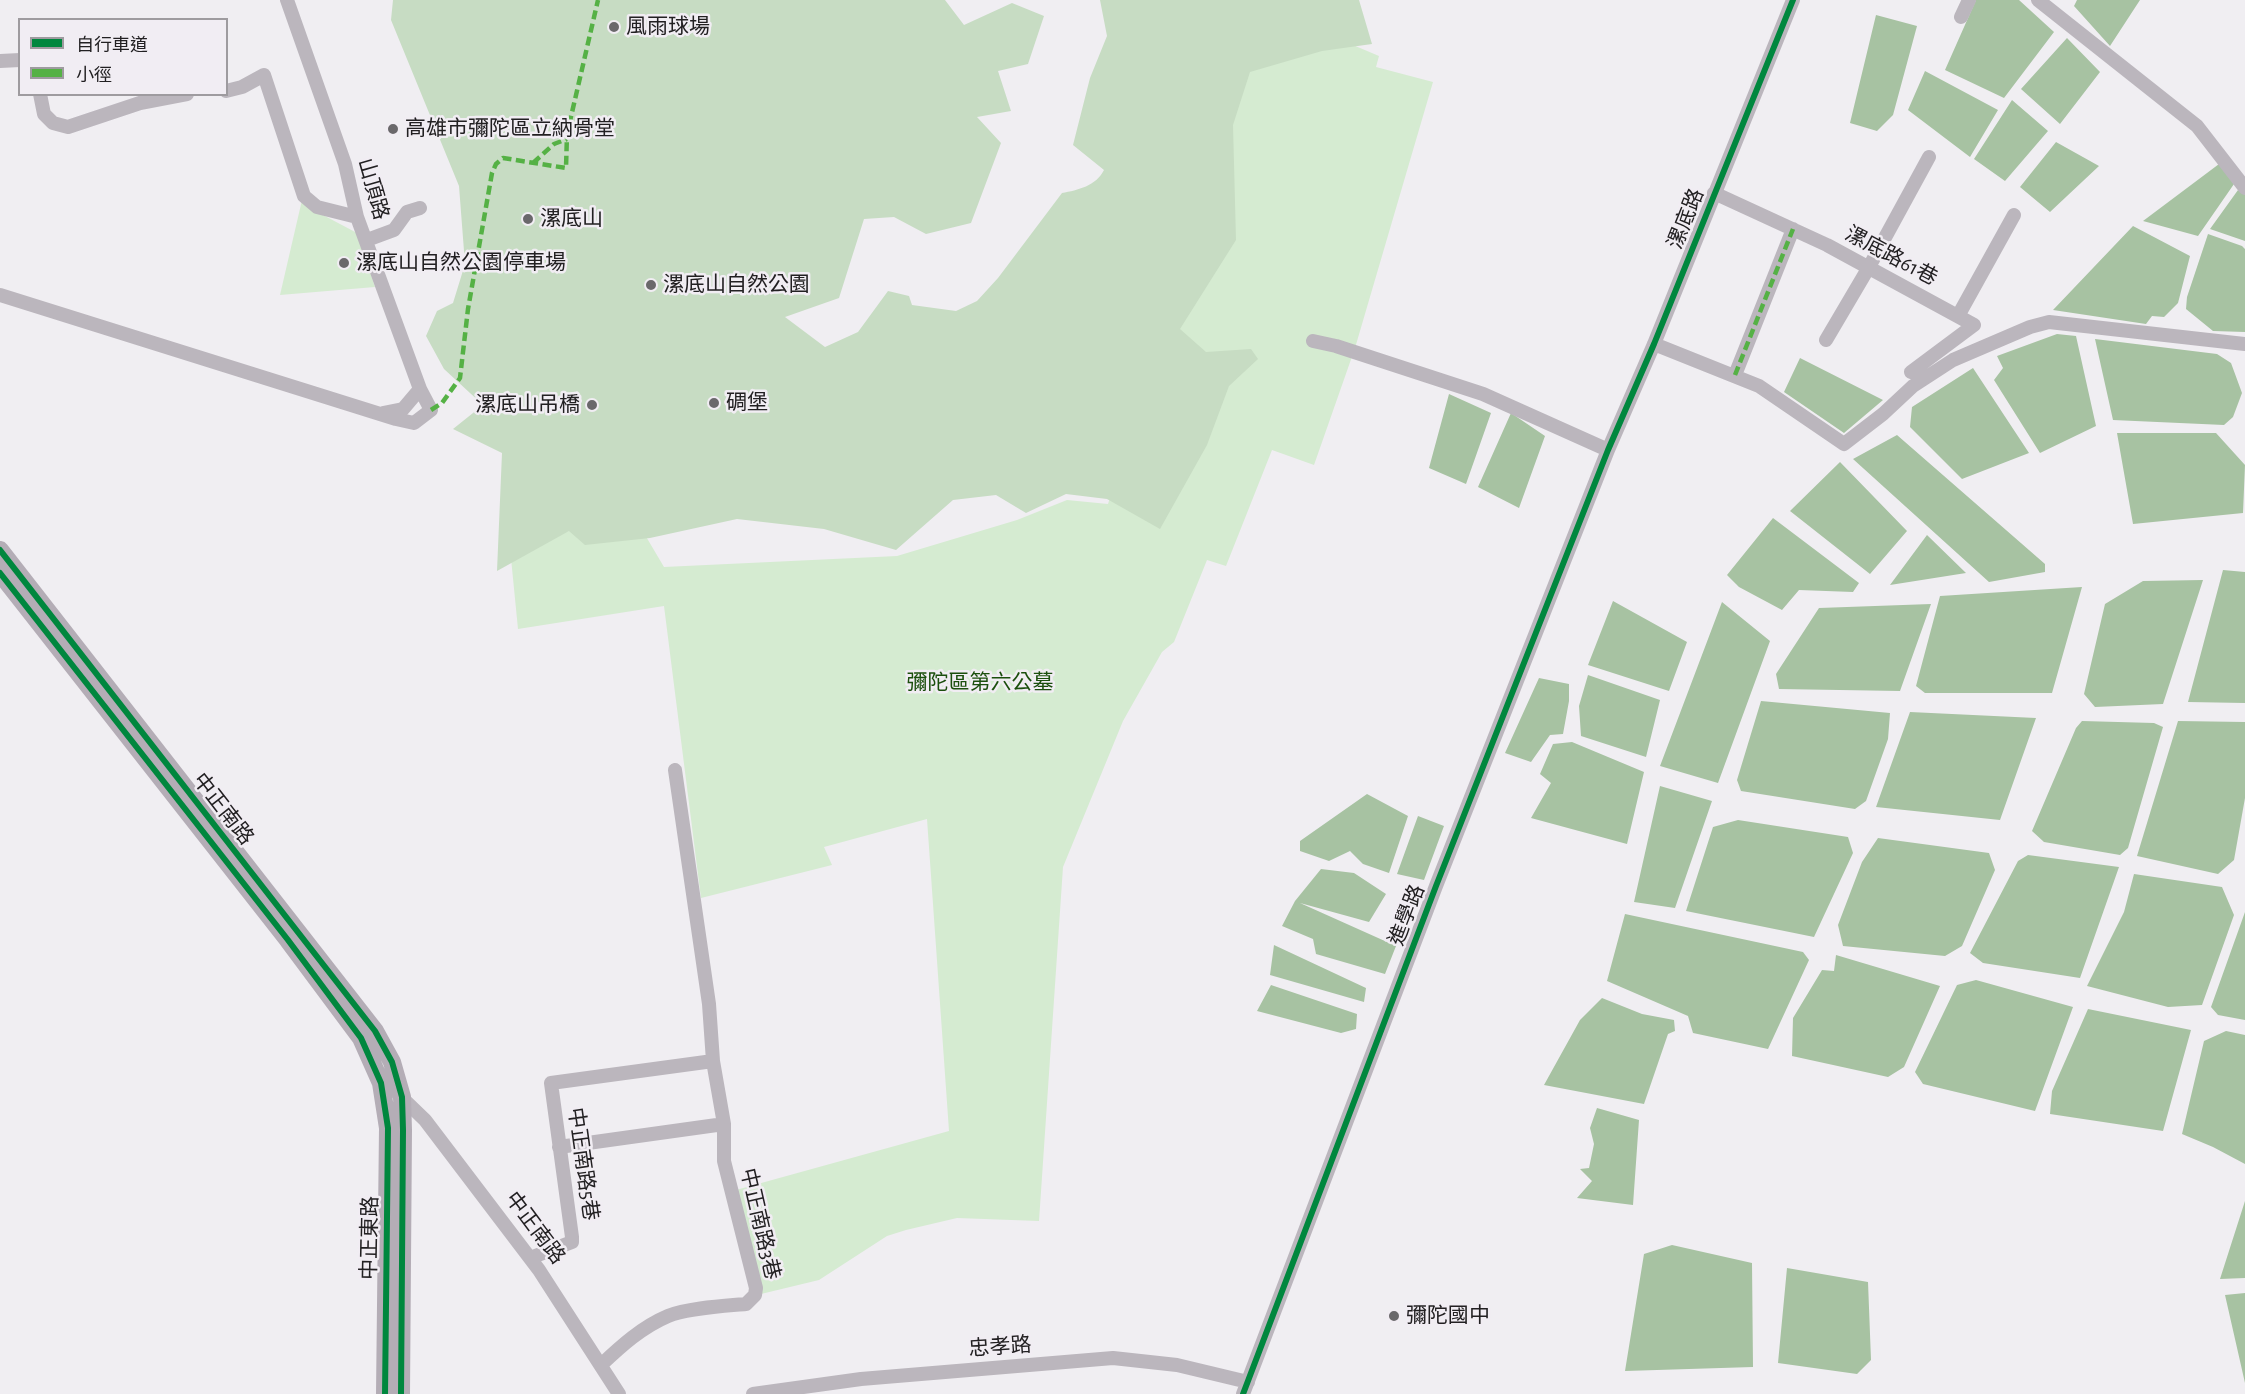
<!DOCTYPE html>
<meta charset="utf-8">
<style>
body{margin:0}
#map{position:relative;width:2245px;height:1394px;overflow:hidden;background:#f0eef2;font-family:"Alegreya Sans","Noto Sans TC",sans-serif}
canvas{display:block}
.legend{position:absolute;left:18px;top:18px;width:210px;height:78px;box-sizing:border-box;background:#f1edf3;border:2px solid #9e9b9f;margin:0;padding:8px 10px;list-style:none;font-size:18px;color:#222022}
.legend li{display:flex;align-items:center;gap:12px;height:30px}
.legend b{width:30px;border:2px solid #9e9b9f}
</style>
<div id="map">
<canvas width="2245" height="1394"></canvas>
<ul class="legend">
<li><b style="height:8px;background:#00873e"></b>自行車道</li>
<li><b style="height:8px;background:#55b145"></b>小徑</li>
</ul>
</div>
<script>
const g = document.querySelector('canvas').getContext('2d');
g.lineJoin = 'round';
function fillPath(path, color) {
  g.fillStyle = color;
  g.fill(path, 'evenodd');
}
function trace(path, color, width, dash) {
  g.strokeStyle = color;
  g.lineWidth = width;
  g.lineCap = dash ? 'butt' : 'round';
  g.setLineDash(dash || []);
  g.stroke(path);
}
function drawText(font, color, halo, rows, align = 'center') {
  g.font = font + ' "Alegreya Sans","Noto Sans TC",sans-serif';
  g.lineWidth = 5;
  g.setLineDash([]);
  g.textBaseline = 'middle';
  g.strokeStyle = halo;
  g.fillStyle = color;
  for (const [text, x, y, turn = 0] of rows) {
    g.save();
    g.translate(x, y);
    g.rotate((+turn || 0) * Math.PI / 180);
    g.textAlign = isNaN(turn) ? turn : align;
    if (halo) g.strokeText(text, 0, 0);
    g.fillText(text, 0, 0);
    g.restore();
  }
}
const green = new Path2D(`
 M1334,37L1379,56L1376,67L1433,82L1355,348L1314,465L1272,450L1226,566L1207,560L1174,642L1162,652L1123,721L1063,867L1039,1221L957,1218L906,1230L887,1236L819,1280L761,1294L736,1190L949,1131L927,819L824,847L832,865L701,898L664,606L518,629L509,538L638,523L664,567L897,556L1017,520L1067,500L1108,504L1246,61Z
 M302,200L306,206L357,233L375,287L280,295Z`);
const forest = new Path2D(`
 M393,0H945L964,25L1012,3L1044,16L1028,64L998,71L1011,111L977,117L1001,143L971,223L926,234L894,217L864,219L839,298L785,317L825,347L858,332L888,291L909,296L912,305L956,311L977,301L998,278L1062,193C1078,190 1096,186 1104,170L1073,145L1090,78L1107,36L1100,0H1359L1372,44L1322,51L1250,72L1233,125L1236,240L1180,329L1206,352L1251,349L1258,359L1229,386L1207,445L1160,529L1107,499L1066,494L1026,513L996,495L953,500L896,550L824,529L737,519L650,538L585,545L569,531L497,571L502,453L453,429L483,405L444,369L426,336L437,311L453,303L465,264L459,186L391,20Z`);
const water = new Path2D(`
 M1976,0H2019L2054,32L2004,98L1945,70Z
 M2077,0H2140L2110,46L2074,6Z
 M1876,15L1917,26L1893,115L1877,131L1850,123Z
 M2067,38L2100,72L2060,124L2021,89Z
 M1925,71L1998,110L1970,157L1908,110Z
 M2012,100L2048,131L2005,181L1974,159Z
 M2056,142L2099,166L2050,212L2020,187Z
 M2219,164L2234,184L2198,236L2143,221Z
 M2238,190L2245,195V241L2210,229Z
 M2133,226L2190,256L2178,303L2164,317L2152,316L2146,324L2053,310Z
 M2208,234L2242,246L2245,249V332L2213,331L2186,309L2187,297Z
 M2057,334L2076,336L2096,426L2040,453L1994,380L2003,368L1997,356Z
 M2095,339L2217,354L2231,363L2242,393L2233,417L2224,425L2113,420Z
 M1800,358L1883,400L1844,433L1784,392Z
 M1973,368L2029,453L1962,479L1910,427L1912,407Z
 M1449,394L1491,413L1466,484L1429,468Z
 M1511,413L1545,436L1519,508L1478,487Z
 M2117,433H2216L2245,465L2243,513L2133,524Z
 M1897,435L2045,564V572L1989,582L1853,459Z
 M1840,462L1907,531L1870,574L1790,511Z
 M1773,518L1859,583L1853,592L1799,590L1782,610L1739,587L1727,575Z
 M1927,535L1966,573L1890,585Z
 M2223,570L2245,572V703L2188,702Z
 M2203,580L2163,704L2095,707L2084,694L2105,604L2143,581Z
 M2082,587L2052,693H1925L1916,686L1940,596Z
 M1613,601L1687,642L1669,691L1588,665Z
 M1722,602L1770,641L1718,783L1660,766Z
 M1931,604L1900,691L1779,689L1776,674L1819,608Z
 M1588,675L1660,700L1646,757L1581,736L1579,706Z
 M1539,678L1569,684V701L1563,734L1550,735L1531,762L1505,753Z
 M1761,701L1890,713L1888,739L1866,801L1855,809L1741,791L1737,780Z
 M1910,712L2036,718L2000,820L1876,807Z
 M2082,721L2154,723L2163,727L2128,848L2120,855L2044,842L2032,831L2076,728Z
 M2178,721L2245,722V798L2234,860L2218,874L2137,856Z
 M1572,742L1644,772L1627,844L1531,818L1551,783L1540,774L1553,744Z
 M1660,786L1712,801L1675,908L1634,902Z
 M1367,794L1408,816L1389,873L1363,864L1350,851L1329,861L1300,851V841Z
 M1418,816L1444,826L1424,880L1397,874Z
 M1738,820L1848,837L1853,853L1814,937L1686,911L1713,827Z
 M1878,838L1989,853L1995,870L1962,946L1945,956L1843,946L1838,925L1862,862Z
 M2028,855L2119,867L2080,978L1983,963L1970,953L2018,861Z
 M1321,869L1354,873L1386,894L1369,922L1300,903L1396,946L1385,974L1316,954L1313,939L1282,926L1295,901Z
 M2134,874L2222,887L2234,915L2202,1005L2168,1007L2087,986L2124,912Z
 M2245,912V1020L2218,1015L2211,1007Z
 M1625,914L1803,952L1809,960L1768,1049L1693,1033L1688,1016L1607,981Z
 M1274,945L1366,988L1364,1002L1270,975Z
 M1836,955L1940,986L1904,1067L1888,1077L1792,1056L1793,1018L1822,970L1834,971Z
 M1976,980L2073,1007L2035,1111L1923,1084L1915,1072L1957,985Z
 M1271,985L1357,1014L1356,1029L1341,1033L1257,1011Z
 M1602,998L1642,1014L1674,1020L1675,1031L1668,1034L1644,1104L1544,1085L1580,1020Z
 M2088,1009L2191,1030L2163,1131L2050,1114L2052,1091Z
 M2226,1031L2245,1035V1164L2213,1147L2182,1134L2204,1041Z
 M1597,1108L1639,1120L1633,1205L1577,1198L1592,1181L1580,1169L1589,1168L1594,1144L1590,1128Z
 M2245,1201V1278L2220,1279Z
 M1672,1245L1752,1263L1753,1367L1625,1371L1644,1254Z
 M1787,1268L1868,1282L1871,1360L1857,1374L1778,1363Z
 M2245,1293V1383L2225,1295Z`);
const minor = new Path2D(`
 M2038,0L2197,126L2245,188
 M1961,17L1969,0
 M0,61L20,60
 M226,91L242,87L264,75L304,196L317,207L357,217
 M40,94L44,114L53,123L68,127L140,103L187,94
 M1714,193L1827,245L1974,325L1911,372
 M367,240L394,230L407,212L420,208
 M0,295L396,419L414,423L431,410L420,389L357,217L345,164L287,0
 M1958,316L2014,215
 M1826,340L1869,267L1929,157
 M1313,341L1336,346L1483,394L1608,450
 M1654,344L1759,386L1844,444L1883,414L1913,386L1953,360L2030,327L2049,322L2245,344
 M1735,375L1793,229
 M383,413L403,409L420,389
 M398,1094L425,1120L539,1270L619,1394
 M559,1147L724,1124
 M530,1258L572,1242V1237L551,1083L713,1061
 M601,1365C621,1346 642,1327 668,1316C688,1308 724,1306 746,1304L755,1295L756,1288L724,1161V1124L713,1061L709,1004L675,770
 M753,1394L861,1379L1113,1358L1177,1365L1248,1382
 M1243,1394L1436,886L1608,450L1654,344L1793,0`);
const major = new Path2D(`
 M0,550L375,1031L392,1062L402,1097L403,1130L401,1394
 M0,573L288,940L361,1038L381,1083L388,1128L385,1394`);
const quiet = new Path2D(`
 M533,163L554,144L567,139
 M1735,375L1793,229
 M431,410L442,403L460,378L468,309L492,173L496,164L503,158L566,168L567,134L598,0`);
const cycleway = new Path2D(`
 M0,550L375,1031L392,1062L402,1097L403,1130L401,1394
 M0,573L288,940L361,1038L381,1083L388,1128L385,1394
 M1243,1394L1436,886L1608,450L1654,344L1793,0`);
const markers = [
 [614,27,6,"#6a686b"],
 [393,129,6,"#6a686b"],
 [528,219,6,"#6a686b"],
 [344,263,6,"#6a686b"],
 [651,285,6,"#6a686b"],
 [714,403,6,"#6a686b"],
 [592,405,6,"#6a686b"],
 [1394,1316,6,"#6a686b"]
];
const poiNames = [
 ["風雨球場",626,27],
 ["高雄市彌陀區立納骨堂",405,129],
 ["漯底山",540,219],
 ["漯底山自然公園停車場",356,263],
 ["漯底山自然公園",663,285],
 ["碉堡",726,403],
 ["漯底山吊橋",580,405,"right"],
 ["彌陀國中",1406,1316]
];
const streetNames = [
 ["山頂路",373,189,74],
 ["漯底路",1686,219,-68],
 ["漯底路61巷",1891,256,28],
 ["中正南路",223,809,52],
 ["進學路",1407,915,-69],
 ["中正南路5巷",583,1164,82],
 ["中正南路3巷",760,1224,77],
 ["中正南路",535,1228,53],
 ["中正東路",370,1238,-89],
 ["忠孝路",1000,1347,-4]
];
const parkNames = [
 ["彌陀區第六公墓",980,683]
];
fillPath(green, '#d5ebd1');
fillPath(forest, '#c7dcc3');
fillPath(water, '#a7c2a2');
trace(minor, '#bbb6bd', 14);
trace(major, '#b4adb6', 18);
trace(quiet, '#55b145', 4.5, [9, 4.5]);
trace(cycleway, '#00873e', 6);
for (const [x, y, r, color] of markers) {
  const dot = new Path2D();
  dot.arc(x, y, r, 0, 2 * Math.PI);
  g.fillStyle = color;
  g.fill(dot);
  trace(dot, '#f1edf3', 2);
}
drawText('21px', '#222022', '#f1edf3', poiNames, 'left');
drawText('21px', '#222022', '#f1edf3', streetNames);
drawText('21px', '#1b4f0d', '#f1edf3', parkNames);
</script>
